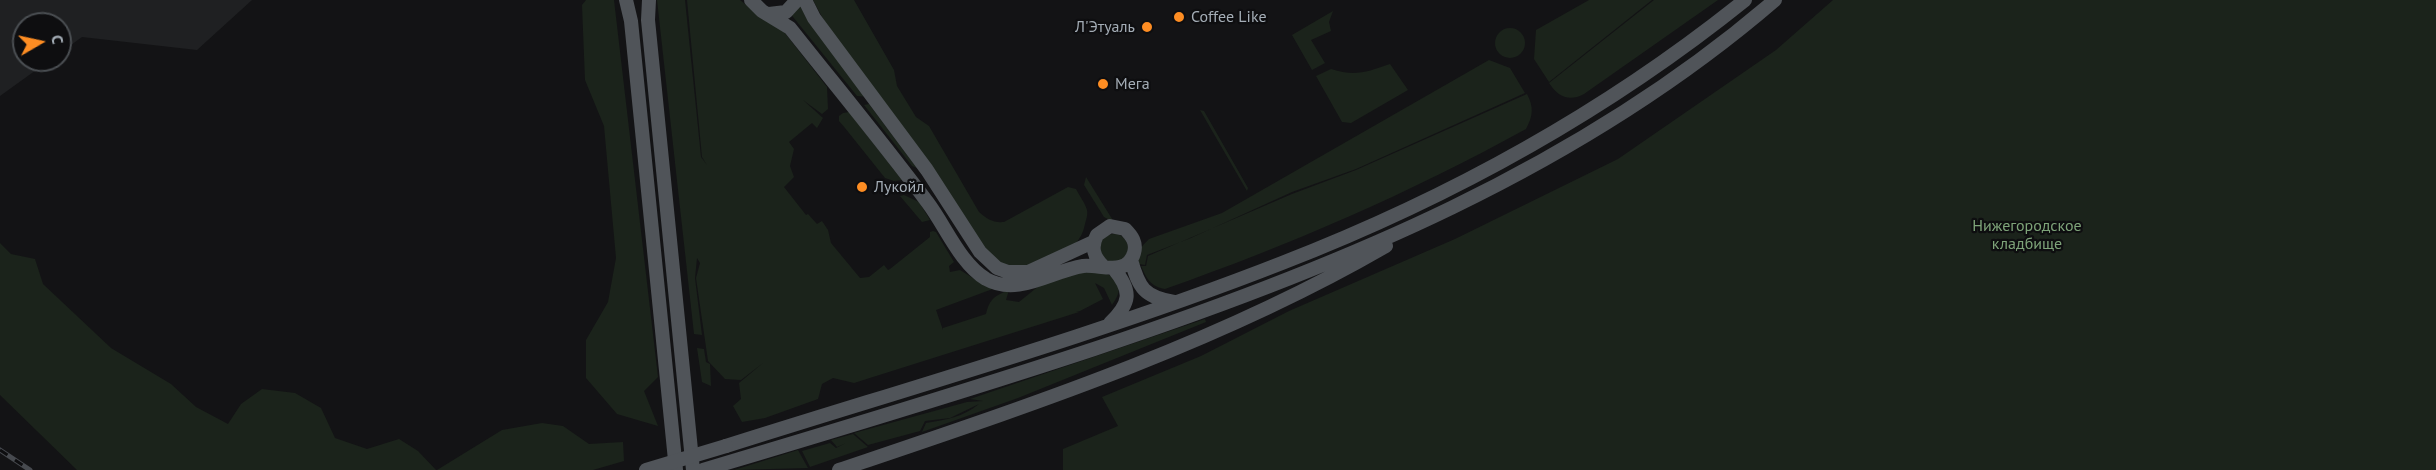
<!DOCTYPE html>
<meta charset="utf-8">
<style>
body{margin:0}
#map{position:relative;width:2436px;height:470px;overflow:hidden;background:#131315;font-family:"PT Sans",sans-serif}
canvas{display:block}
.north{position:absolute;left:12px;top:12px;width:60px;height:60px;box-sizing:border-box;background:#0e0e10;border:2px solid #4a4e52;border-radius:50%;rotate:81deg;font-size:16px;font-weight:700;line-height:24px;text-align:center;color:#a4adb6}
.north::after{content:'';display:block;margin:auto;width:21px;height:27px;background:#fd8d23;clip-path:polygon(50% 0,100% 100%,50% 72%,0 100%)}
</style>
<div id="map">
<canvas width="2436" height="470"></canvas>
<div class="north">С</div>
</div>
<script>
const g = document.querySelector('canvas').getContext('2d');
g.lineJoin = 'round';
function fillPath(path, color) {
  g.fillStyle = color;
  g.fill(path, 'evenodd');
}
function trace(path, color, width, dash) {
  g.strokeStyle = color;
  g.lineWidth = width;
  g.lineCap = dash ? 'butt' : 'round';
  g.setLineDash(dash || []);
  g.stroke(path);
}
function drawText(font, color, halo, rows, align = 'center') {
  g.font = font + ' "PT Sans",sans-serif';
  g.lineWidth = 4.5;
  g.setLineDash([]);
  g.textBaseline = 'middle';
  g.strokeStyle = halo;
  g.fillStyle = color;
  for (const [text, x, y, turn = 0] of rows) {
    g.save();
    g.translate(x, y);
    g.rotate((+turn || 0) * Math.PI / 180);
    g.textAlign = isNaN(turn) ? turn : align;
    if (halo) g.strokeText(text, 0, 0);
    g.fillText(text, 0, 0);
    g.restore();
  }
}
const built = new Path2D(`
 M0,0H252L197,50L82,37L60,53V24H24V60H50L0,96Z`);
const green = new Path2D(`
 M586,0H614L658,377L644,391L658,426L617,414L586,378V340L608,302L616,258L604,126L585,80L582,5Z
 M657,0H685L701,157L707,165L702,157L687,0H740L756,13L781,28L827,87L828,109L822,114L803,100L823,118L817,128L812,123L789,142L794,149L790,166L794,177L784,187L806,215L808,214L817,224L822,221L828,230L831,243L860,278L869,277L884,265L888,270L890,269L930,237V232L933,231L936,232L954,262L949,266L950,272L960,270L981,283L998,287L936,310L943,330V328L986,314C990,298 995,296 1009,290L1006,300L1019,302C1032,292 1046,278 1062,273C1085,267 1138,270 1112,305L1104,288L1095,283L1103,299L1080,311L1076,312H1079L854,383L833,378L822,384L818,399L765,418L742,422L733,406L741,399L739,383L763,363L741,380L725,379L708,361L696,278L700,263L697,258L695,278L702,335L694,334Z
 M813,0H854L894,70L897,86L916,117L929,126L979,212C987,219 993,223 1004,222L1068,187L1076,189C1079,195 1085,203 1087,210C1088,215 1086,220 1085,224C1079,258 1037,262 1009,271L987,254L834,39Z
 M1589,0H1652L1549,82L1534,59L1536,30Z
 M1654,0H1718L1584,94C1569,102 1558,97 1549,83Z
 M1833,0H2436V470H1063V449L1118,426L1102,397L1201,356L1289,311L1455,239L1618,159L1776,50Z
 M802,2L870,97L857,96L789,12Z
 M1333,11L1329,22L1331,31L1311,40L1325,63L1312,70L1292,35Z
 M1495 43a15 15 0 1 1 30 0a15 15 0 1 1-30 0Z
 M1489,60L1510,68L1525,93L1356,169L1292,192L1191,238L1147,255L1145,265L1139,264C1136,252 1141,247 1149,239L1222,213Z
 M1390,64L1408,90L1351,123L1342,122L1316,76L1331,69C1355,77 1367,72 1390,64Z
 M1527,94C1534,107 1533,116 1526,129C1410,193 1290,245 1165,289C1150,286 1147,279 1141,266H1146L1148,256L1292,194L1356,170Z
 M869,104L917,168L912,166L864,105Z
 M1200,110L1204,111L1248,188L1247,191Z
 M849,112L902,180L894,181L885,178L845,128L839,121V116L843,113Z
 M1086,177L1114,222L1104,217L1084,185Z
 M904,195L919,202L930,220L922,222L900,196Z
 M1100 248a14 14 0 1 1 28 0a14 14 0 1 1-28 0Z
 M0,243L11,254L35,259L43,284L111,348L171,384L196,407L228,424L241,404L262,389L295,393L321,408L335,438L367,449L399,439L418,451L436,470H77L0,395Z
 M1205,319L1206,322L1018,398L922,432L926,423C946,420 963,417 979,404L950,418L925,421L920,431L868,445L854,433L967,402L983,401L970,399Z
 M697,348L704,349L706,362L710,364L711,386L702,382Z
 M542,423L563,426L589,444L623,442L624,461L593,470H437L502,430Z
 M853,434L868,447L810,467L802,451L830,443L836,448L846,443L837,447L831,440Z
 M798,450L808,468L734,470Z`);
const major = new Path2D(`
 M626,0L631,21L676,470
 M649,0L648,20L693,470
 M751,0L762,11L790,28C836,86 884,144 928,203C946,227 960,263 986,279C1018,297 1051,271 1083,266C1100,264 1127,277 1134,253C1137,243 1132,236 1125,229L1110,226L1097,235C1091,247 1093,256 1103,266
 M805,0L814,18L927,170L980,252L997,268L1008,272H1028L1093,242
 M769,14L786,12L797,0
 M1131,260C1139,288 1144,297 1174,302
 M1110,323C1131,303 1132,291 1114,269
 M726,446C912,387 1101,334 1282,263C1447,199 1607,111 1745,0
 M703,470C834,431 964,392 1094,349C1337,268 1579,169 1775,0
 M839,470C1025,407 1215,345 1386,246`);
const rail = new Path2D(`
 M0,450L30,470`);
const majorBridge = new Path2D(`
 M646,470L726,446`);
const markers = [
 [1179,17,6,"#fd8d23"],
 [1147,27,6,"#fd8d23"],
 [1103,84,6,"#fd8d23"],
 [862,187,6,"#fd8d23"]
];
const poiNames = [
 ["Coffee Like",1191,17],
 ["Л'Этуаль",1135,27,"right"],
 ["Мега",1115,84],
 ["Лукойл",874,187]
];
const parkNames = [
 ["Нижегородское",2027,226],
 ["кладбище",2027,244]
];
fillPath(built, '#1f2022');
fillPath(green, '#1b231b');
trace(major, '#505459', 14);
trace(rail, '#474a4f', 5);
trace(rail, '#0e0e10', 3, [9]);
trace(majorBridge, '#505459', 14);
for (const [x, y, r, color] of markers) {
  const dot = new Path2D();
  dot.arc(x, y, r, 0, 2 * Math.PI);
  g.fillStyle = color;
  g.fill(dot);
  trace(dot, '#0e0e10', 2);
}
drawText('16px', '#a4adb6', '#0e0e10', poiNames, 'left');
drawText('16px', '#7ea379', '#0e0e10', parkNames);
</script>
